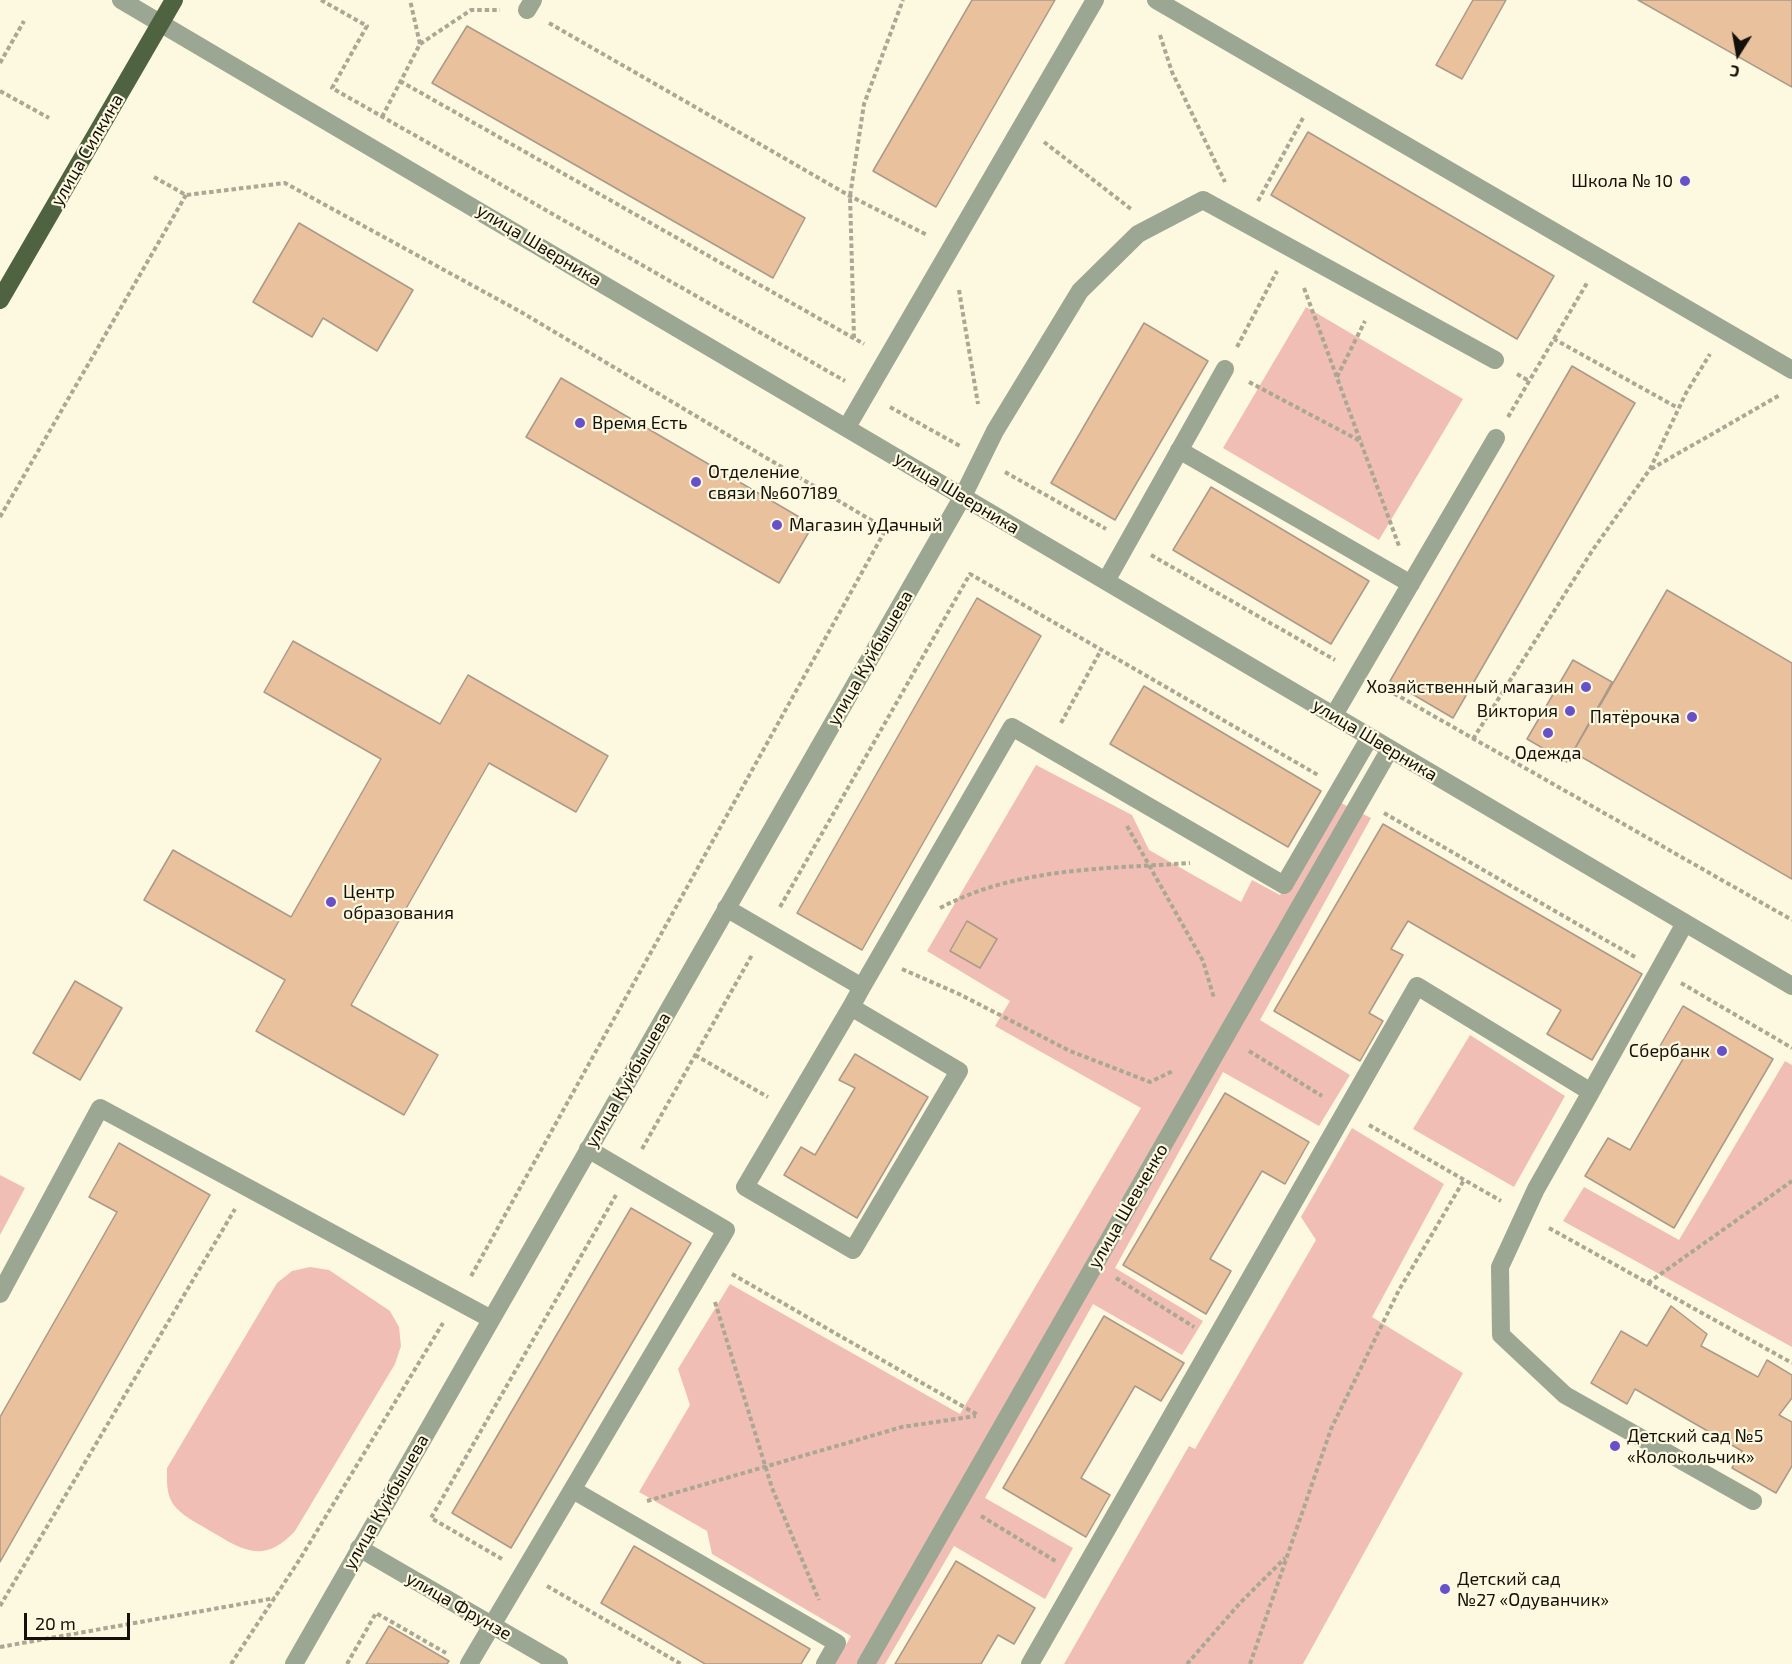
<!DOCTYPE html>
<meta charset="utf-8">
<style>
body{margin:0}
#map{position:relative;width:1792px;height:1664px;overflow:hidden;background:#fdf8e0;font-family:"Exo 2",sans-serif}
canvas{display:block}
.north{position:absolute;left:1708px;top:24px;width:60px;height:60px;-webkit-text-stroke:4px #fdf8e0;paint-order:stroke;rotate:191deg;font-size:16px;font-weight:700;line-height:24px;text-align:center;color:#131109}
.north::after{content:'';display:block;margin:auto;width:21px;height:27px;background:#131109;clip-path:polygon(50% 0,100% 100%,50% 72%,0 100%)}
.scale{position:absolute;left:24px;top:1613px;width:106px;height:27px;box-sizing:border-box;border:3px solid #131109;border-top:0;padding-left:8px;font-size:18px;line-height:21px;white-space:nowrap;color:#131109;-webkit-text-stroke:4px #fdf8e0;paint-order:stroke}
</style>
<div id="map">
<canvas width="1792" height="1664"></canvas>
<div class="north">С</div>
<div class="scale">20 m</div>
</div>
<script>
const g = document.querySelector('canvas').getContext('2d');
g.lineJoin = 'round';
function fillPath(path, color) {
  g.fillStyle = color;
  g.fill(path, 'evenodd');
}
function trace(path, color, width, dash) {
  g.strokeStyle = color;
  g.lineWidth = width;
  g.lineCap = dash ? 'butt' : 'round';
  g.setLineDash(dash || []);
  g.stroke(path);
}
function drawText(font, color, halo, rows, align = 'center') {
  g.font = font + ' "Exo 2",sans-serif';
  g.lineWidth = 4.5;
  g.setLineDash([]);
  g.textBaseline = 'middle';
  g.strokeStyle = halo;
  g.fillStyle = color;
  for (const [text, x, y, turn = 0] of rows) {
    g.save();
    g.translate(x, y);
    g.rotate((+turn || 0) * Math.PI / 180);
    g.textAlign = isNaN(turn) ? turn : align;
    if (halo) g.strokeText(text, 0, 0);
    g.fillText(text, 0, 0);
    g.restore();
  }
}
const green = new Path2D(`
 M1306,307L1463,399L1379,540L1223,448Z
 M1036,765L1132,815L1149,850L1241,902L1252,880L1280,895L1339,802L1371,818L1260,1020L1350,1075L1319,1126L1223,1072L1115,1268L1203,1321L1182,1355L1093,1304L985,1498L1073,1548L1045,1599L954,1546L885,1664H835L851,1636L712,1554L707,1531L639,1492L690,1405L678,1369L730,1284L960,1414L1141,1108L995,1026L1010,1001L927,951Z
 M1470,1035L1565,1096L1514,1187L1413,1129Z
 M1785,1061L1792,1065V1347L1563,1221L1584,1187L1679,1240Z
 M1352,1128L1444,1184L1372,1317L1463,1373L1303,1664H1064L1189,1446L1195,1449L1316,1240L1301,1217Z
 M0,1175L25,1188L0,1235Z
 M310,1267L329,1270L390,1311L399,1327L401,1346L395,1364L295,1531C263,1566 241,1549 207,1529C195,1522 181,1515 173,1504C166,1493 167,1481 167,1468L277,1283L292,1271Z`);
const building = new Path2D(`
 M972,0H1055L936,207L873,171Z
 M1473,0H1506L1462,79L1436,65Z
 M1638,0H1792V87Z
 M467,26L805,218L773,278L432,83Z
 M1308,132L1554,276L1517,339L1271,195Z
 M299,223L413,290L377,351L323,318L312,337L253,302Z
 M1144,323L1208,361L1115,520L1051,483Z
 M1572,366L1635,403L1453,718L1390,681Z
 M561,378L813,525L779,583L526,437Z
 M1211,487L1369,581L1331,644L1173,550Z
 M1667,590L1792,663V879L1573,752Z
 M977,598L1041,636L862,950L797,913Z
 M293,641L440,724L468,675L608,756L576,812L489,763L351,1005L438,1055L404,1115L256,1031L285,980L144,900L173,850L291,917L381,759L264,692Z
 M1573,660L1612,682L1567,762L1527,739Z
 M1144,686L1321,791L1288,847L1110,744Z
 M1383,824L1642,974L1592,1060L1547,1034L1561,1010L1408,921L1391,949L1403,955L1369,1013L1383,1021L1360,1061L1274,1011Z
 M967,921L997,939L980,968L950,951Z
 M75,981L122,1008L80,1080L33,1053Z
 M1683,1006L1773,1059L1674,1228L1585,1176L1608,1138L1630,1150L1683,1059L1660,1046Z
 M855,1054L928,1097L857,1218L784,1175L801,1147L815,1155L855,1088L839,1080Z
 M1225,1093L1309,1142L1285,1184L1262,1171L1210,1259L1231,1271L1206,1314L1123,1265Z
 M119,1143L210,1195L0,1562V1417L117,1212L89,1197Z
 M631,1208L691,1243L511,1548L452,1513Z
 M1671,1306L1707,1334L1701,1346L1758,1377L1767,1360L1792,1375V1398L1779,1415L1792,1422V1466L1776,1493L1732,1468L1742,1451L1635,1389L1627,1404L1591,1383L1621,1331L1647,1346Z
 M1104,1316L1184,1363L1161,1401L1135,1386L1081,1478L1110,1495L1086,1537L1003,1488Z
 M634,1546L810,1649L801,1664H705L601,1603Z
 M956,1561L1035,1608L1014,1644L998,1635L981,1664H895Z
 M389,1626L449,1661L447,1664H366Z`);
const path = new Path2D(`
 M321,0L367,26L332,88L845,381
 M549,23L850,196L927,235
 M1160,35L1172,72L1225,182
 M420,44L471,10H500
 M0,63L24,21
 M400,81L864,344
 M0,91L49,118
 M382,117L420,44L410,0
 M1044,142L1131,209
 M154,177L186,195L285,183L521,312L886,529L470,1278
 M1258,201L1303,118
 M1304,288L1399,546
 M959,290L978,404
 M854,338L850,196L864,104L903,0
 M1554,339L1587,283
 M1237,347L1277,271
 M1517,374L1529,381
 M1337,377L1365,321
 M1249,382L1362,442
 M890,407L960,446
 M1508,417L1554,339L1678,408
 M1651,469L1780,395
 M1005,472L1106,529
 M0,517L186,195
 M1151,555L1335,660
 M1381,686L1792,920
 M1061,723L1101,650
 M1473,739L1592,551L1650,469L1686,393L1710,354
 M1384,813L1635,957
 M1127,826L1203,961L1214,998
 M780,907L970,574L1318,775
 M940,908C1017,867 1105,869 1190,863
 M902,969L959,994L1070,1051L1150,1082L1173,1071
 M1681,983L1792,1048
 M1249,1051L1322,1096
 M695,1055L768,1097
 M1369,1125L1501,1201
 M642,1149L752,955
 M1549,1228L1792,1363
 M732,1274L978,1415
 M1116,1278L1194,1327
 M1648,1283L1792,1181
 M715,1302L772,1488L819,1600
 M647,1501L902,1427L976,1416
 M981,1516L1057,1562
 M502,1559L431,1518L616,1195
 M547,1586L681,1664
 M0,1606L235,1209
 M0,1647L275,1598
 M231,1664L300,1559L443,1323
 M347,1664L376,1613L446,1653
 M1187,1664L1240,1603L1285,1558
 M1250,1664L1331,1429L1399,1290L1464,1180`);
const minor = new Path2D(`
 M121,0L1792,986
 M1156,0L1792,370
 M527,10L533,0
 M847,427L1095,0
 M1179,450L1411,584
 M1106,581L1225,369
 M1334,715L1496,438
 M726,908L862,987L1012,727L1284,885L1370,737
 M851,1007L745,1187L853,1250L959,1071L851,1007L862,987
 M1591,1092L1536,1189L1500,1267L1501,1335L1565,1395L1753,1501
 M0,1294L100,1108L491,1319
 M573,1490L837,1643L825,1664
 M359,1548L559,1664
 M294,1664L963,496L995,431L1080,291L1138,234L1203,200L1495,360
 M469,1664L726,1230L588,1149
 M866,1664L1390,749
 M1030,1664L1417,986L1591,1092L1685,923`);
const major = new Path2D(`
 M0,300L174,0`);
const markers = [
 [1685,181,6,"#6750ca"],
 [580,423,6,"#6750ca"],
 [696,482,6,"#6750ca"],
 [777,525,6,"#6750ca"],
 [1586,687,6,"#6750ca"],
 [1570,711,6,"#6750ca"],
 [1692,717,6,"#6750ca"],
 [1548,733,6,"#6750ca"],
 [331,902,6,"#6750ca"],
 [1722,1051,6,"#6750ca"],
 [1615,1446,6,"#6750ca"],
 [1445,1589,6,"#6750ca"]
];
const streetNames = [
 ["улица Силкина",87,150,-60],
 ["улица Шверника",539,245,31],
 ["улица Шверника",957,493,31],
 ["улица Куйбышева",870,658,-60],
 ["улица Шверника",1375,740,31],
 ["улица Куйбышева",628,1080,-60],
 ["улица Шевченко",1128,1206,-60],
 ["улица Куйбышева",386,1502,-60],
 ["улица Фрунзе",459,1606,30]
];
const poiNames = [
 ["Школа № 10",1673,181,"right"],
 ["Время Есть",592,423],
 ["Отделение",708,472],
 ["связи №607189",708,493],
 ["Магазин уДачный",789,525],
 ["Хозяйственный магазин",1574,687,"right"],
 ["Виктория",1558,711,"right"],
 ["Пятёрочка",1680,717,"right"],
 ["Одежда",1548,753,"center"],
 ["Центр",343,892],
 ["образования",343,913],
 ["Сбербанк",1710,1051,"right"],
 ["Детский сад №5",1627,1436],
 ["«Колокольчик»",1627,1457],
 ["Детский сад",1457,1579],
 ["№27 «Одуванчик»",1457,1600]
];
fillPath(green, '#f1beb5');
fillPath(building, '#eac19d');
trace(building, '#ab9989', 1.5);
trace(path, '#aba795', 4, [4.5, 3]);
trace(minor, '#9ba693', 18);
trace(major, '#506341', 18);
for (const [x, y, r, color] of markers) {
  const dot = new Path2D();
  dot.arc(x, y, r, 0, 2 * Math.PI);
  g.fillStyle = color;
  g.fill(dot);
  trace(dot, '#fdf8e0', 2);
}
drawText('18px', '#131109', '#fdf8e0', streetNames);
drawText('18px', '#131109', '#fdf8e0', poiNames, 'left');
</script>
